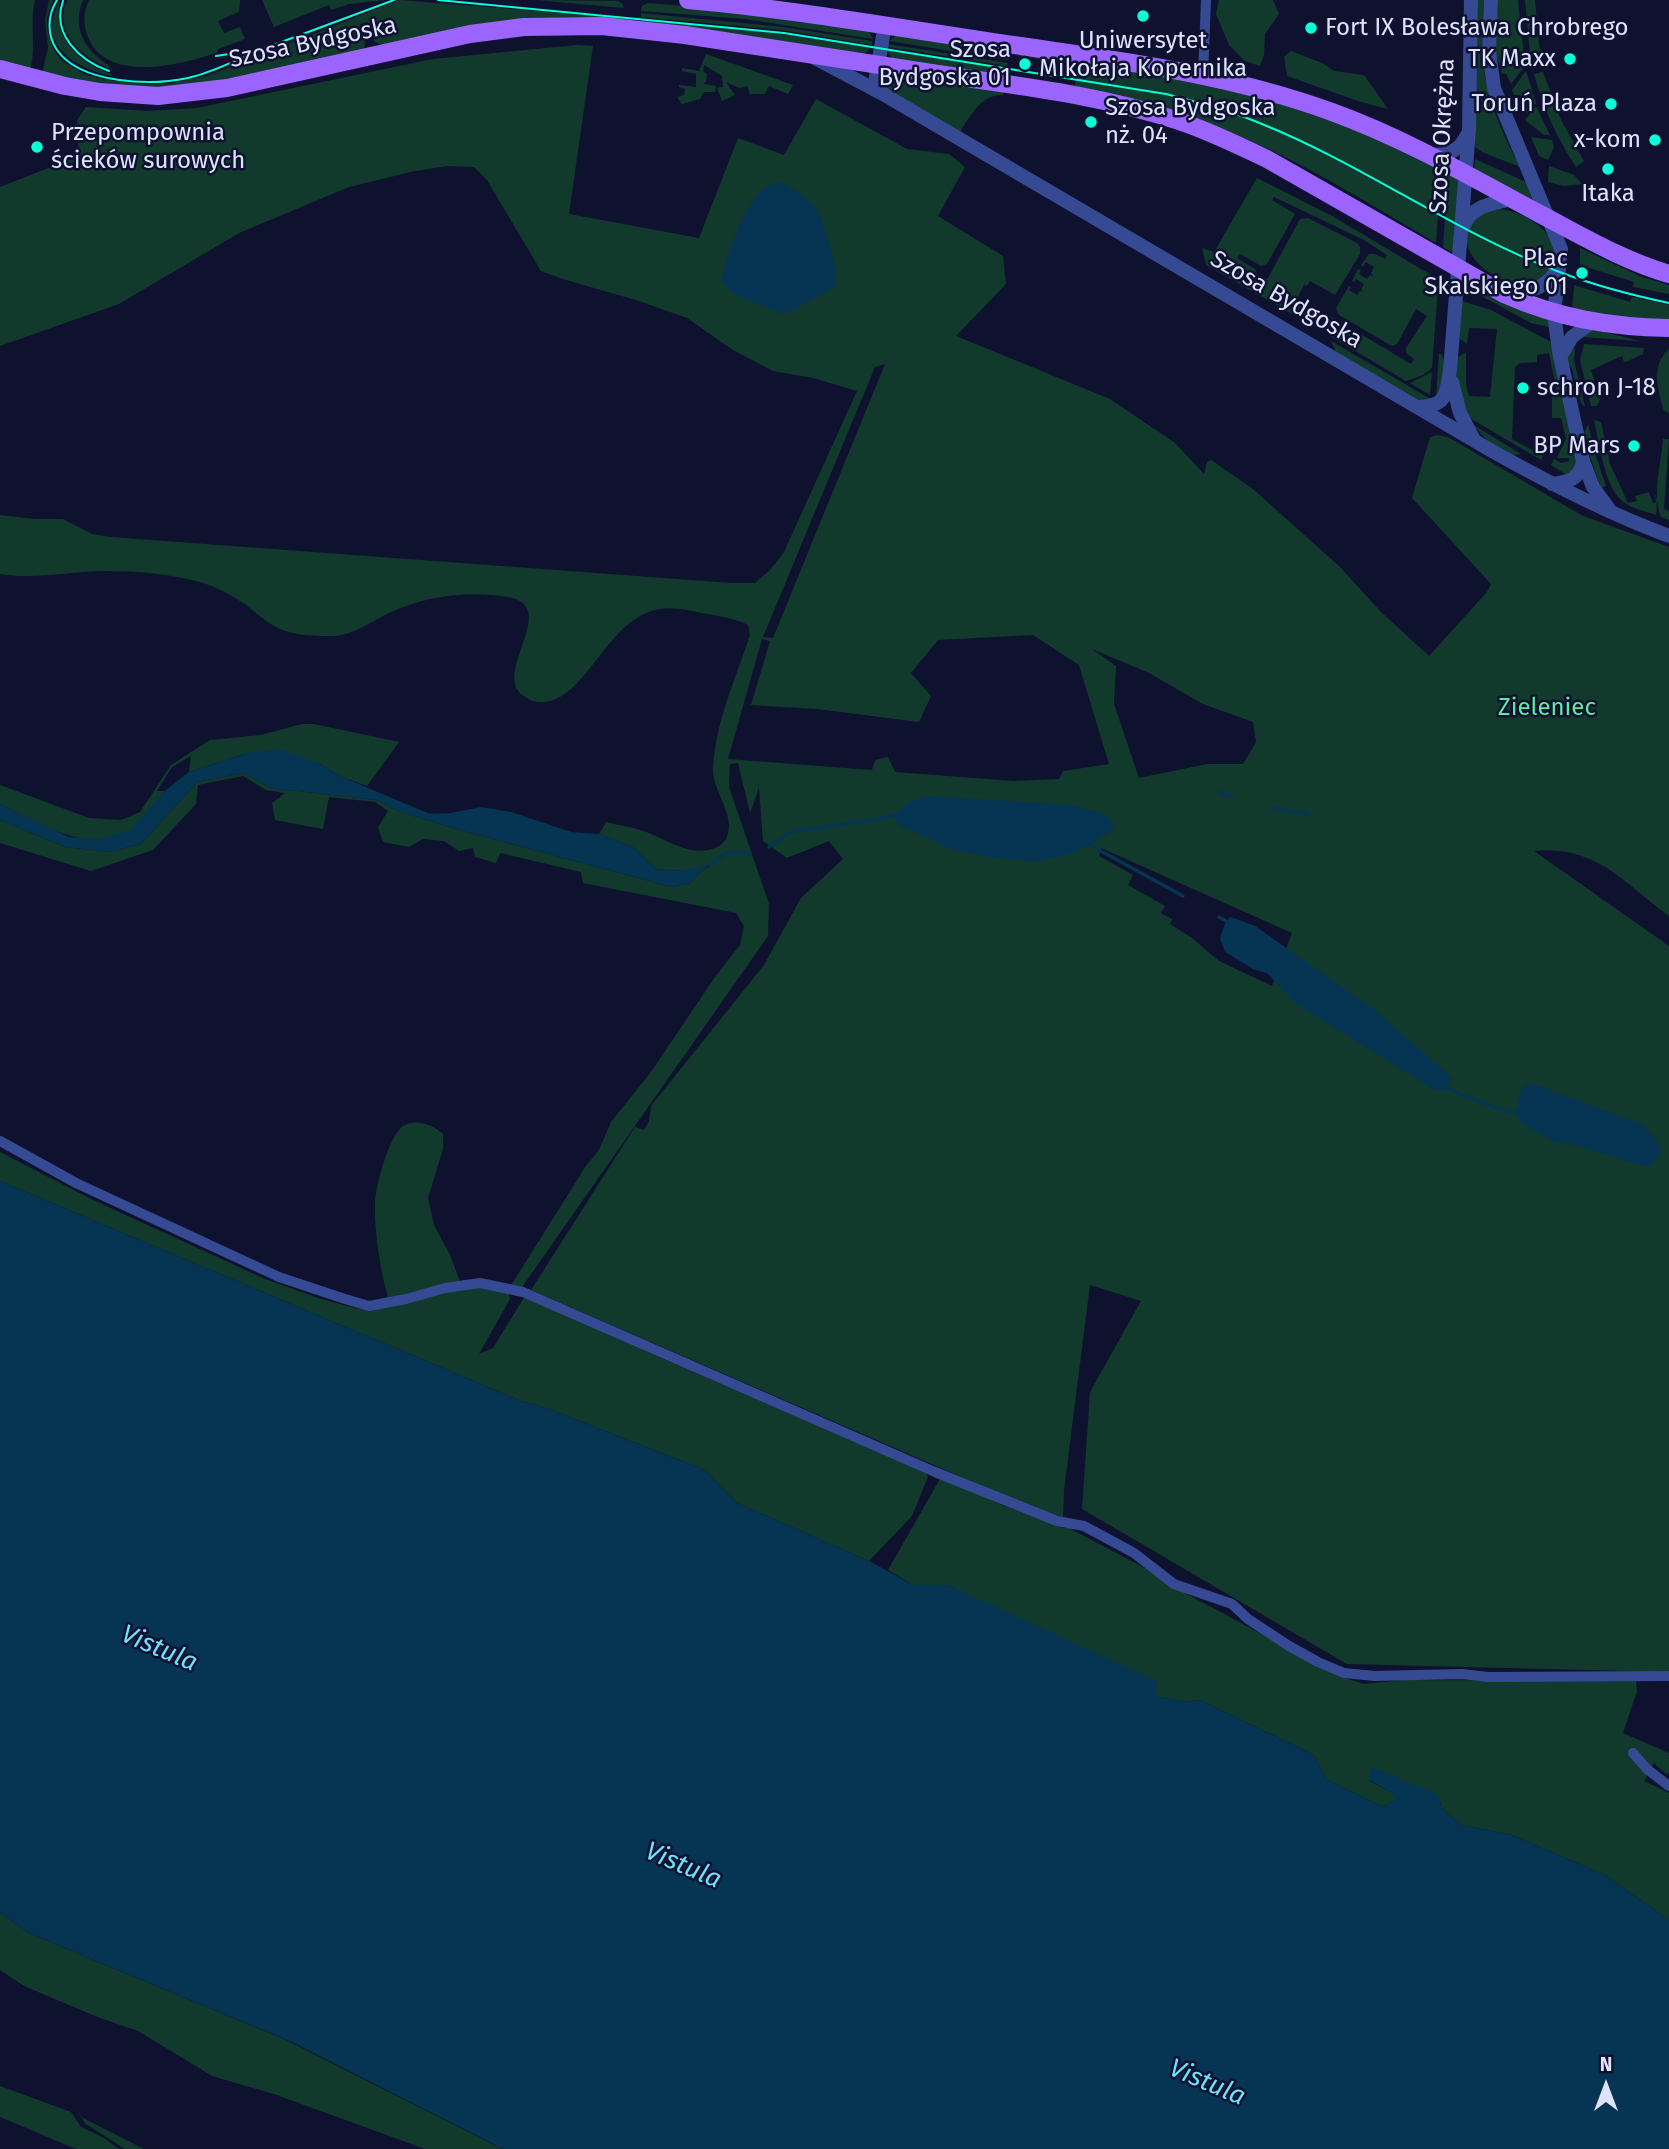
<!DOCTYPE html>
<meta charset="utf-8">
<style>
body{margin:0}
#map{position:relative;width:1669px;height:2149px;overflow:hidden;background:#0f122f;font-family:"Fira Sans",sans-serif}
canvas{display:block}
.north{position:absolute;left:1571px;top:2051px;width:70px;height:70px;-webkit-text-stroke:5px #0f122f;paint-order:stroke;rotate:0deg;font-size:19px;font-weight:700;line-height:28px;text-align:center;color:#dde2ff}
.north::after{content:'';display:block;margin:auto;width:24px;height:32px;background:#dde2ff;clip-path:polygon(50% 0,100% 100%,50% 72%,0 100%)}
</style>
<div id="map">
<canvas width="1669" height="2149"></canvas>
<div class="north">N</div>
</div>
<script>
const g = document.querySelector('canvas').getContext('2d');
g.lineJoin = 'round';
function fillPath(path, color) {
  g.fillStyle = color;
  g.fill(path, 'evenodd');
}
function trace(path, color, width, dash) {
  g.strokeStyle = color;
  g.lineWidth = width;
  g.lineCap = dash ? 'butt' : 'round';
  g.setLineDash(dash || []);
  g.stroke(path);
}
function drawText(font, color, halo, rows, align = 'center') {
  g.font = font + ' "Fira Sans",sans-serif';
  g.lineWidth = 5;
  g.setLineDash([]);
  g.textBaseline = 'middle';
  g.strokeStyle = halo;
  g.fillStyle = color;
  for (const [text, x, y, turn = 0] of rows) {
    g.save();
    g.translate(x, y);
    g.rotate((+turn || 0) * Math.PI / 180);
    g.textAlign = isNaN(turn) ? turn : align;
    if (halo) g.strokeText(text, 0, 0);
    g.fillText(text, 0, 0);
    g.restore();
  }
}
const green = new Path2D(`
 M0,0H35C29,24 37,45 30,71L0,60Z
 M49,0H53L47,18V29L54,50L62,61L86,75L113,81L146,84H167L207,76L400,0L622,18L620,20L576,17L530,19L382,45L375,42L368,22L360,24L365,39L364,50L211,82L155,88L91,82L42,73L48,48L45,21Z
 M67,0H83C71,28 86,52 110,66L108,68C81,56 53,32 67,0Z
 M89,0H240L239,12L218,21L224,33L240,27L245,39L218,49V52C189,63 107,86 88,37C83,24 83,13 89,0Z
 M262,0H387L349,4L331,10L329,5L274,27Z
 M537,0L617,1L622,3L624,8Z
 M1219,0H1273L1279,14L1265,34L1264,55L1260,66L1245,61L1229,45L1216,14Z
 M1478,0H1484C1483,25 1480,51 1485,76C1490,107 1505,139 1520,167L1482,152L1475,147Z
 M1498,0H1518L1525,66L1511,84L1506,74H1502L1495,49Z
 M1525,0H1535L1540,54L1530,55Z
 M60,1C52,37 78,63 111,74V76C73,67 36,44 60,1Z
 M648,3L746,11L869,31L873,39L745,19L641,11L642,6Z
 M641,13L783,27L872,41V45L782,30L641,17Z
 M641,19L767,32L871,48L863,54L643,22Z
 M898,34L1009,52L1008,60L889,41Z
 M888,44L1008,63L1007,66L888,47Z
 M577,45L593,46L569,214L699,238L738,138L784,155L816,99L907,149L949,154L965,167L938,216L1003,256L1006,284L956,336L1110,399L1175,443L1204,474L1207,462L1211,460L1253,489L1340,567L1380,611L1429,656L1487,592L1491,584L1412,498L1430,437L1438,435L1448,437L1583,516L1669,547V916C1623,883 1597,845 1534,851L1669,946V1672L1347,1664L1082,1509L1090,1392L1141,1301L1090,1285L1064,1490L1063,1521L531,1290L635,1127L644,1130L649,1121L651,1106L764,965L801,898L843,859L829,841L787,858L763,841L759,788L750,813L738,763L730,764L729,787L769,904L768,936L522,1287L508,1290L510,1299L479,1354L493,1348L525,1296L652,1354L926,1473L928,1477L912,1516L869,1561L737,1503L705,1470L549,1409L521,1401L0,1181V1152L91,1199L265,1279L321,1299L359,1309L390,1304C381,1275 374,1232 375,1202C376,1185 389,1136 403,1126C416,1118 433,1125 443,1134V1149L428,1198L434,1225L450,1255L461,1284L508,1290L586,1166L599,1150L611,1122L651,1072L715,977L740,945L744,926L736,913L583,883L581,872L500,853L496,863L475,857L473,848L459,851L444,841L423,839L409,847L383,842L378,827L388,811L375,802L329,797L323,829L275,820L272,803L285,793L266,790L243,776L198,785L196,804L153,850L91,871L0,843V820L65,847L110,852L141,844L197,782L244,773L271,788L376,800L401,812L463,831L672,887L691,883L700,872L710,866L681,871L656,869L633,847L599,834L606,822C616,825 627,826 637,829C664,836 689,860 717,847C726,843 729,834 729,825C728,805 713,789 713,769C715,723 736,678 750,635L748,625C734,618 718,616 702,613C689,610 674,607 660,609C605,617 586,706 538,702C534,702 528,699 524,696C490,675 562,606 508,597C467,590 425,596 389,613C372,621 353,635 335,636C316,636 295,636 278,628C265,622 255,611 243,603C232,595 214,586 200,582C170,574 137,571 106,571C71,571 35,580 0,574V515L35,519H63L92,534L111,537L731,583H755L770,570L783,554L857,391L813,378L773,371L733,350L687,318L639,301L563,279L541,271L487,180L474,167L447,166L415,171L349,187L239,233L119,304L0,346V187L79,156L77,120L86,107L149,111L197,108L433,59ZM885,364L773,638L763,637L875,367ZM1033,635L1079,665L1109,764L1063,771L1059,779L1014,781L895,772L888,757L875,760L872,770L728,759L762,639L770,641L751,705L817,709L919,722L931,696L911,673L938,640ZM1092,649L1149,673L1203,704L1253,722L1256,742L1243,764H1207L1139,778L1114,704L1116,666ZM1101,848L1292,933L1272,986L1219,961L1192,938L1170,924L1172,919L1161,913L1165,906L1128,885L1133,875L1099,856Z
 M887,50L1007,69L1005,78L892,59Z
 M1291,51L1322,63L1334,71L1364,75L1388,109L1361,102L1287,76L1284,57Z
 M1020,52L1240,89L1371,134L1441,169L1436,243C1356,196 1269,140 1179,115C1125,100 1068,91 1013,79V76L1075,85L1078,65L1019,56Z
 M706,54L793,85L788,94L769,86L765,94H750L747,86L739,88L726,82L735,95L722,101L717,88L723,87L722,76L704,65L703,71L707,74L706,82L703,84L716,86L715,92H704L700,99L682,104L677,97L684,95L685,89L679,87V85L696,87V74L682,71V68L699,71Z
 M1526,71L1536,103L1527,114L1520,95H1514L1512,90Z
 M1543,72L1561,120L1584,161L1576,167C1557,139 1543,107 1534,74Z
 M883,73L1003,90V95C981,94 970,116 960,132L882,86Z
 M1536,106L1550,135H1544L1525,120Z
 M1531,137L1552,140L1554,147L1548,160L1539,156Z
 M1475,159L1526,182L1534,202L1474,170Z
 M1549,166L1574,175L1582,184L1564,186L1548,182Z
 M1448,173L1459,179L1453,253L1443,247Z
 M1257,178L1332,216L1433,276L1438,288L1432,368L1423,375L1406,381L1330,336L1328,326L1332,317L1411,364L1414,359L1406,353V348L1427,316L1416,309L1397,344L1392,346L1339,315L1336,308L1349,286L1351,287L1349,290L1357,295L1360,291L1364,292L1361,290L1364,284L1356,279L1354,282L1352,281L1358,269L1361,270L1359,274L1367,279L1370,275L1373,276L1371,273L1374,267L1366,262L1363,267L1361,265L1369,254H1375L1385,259L1387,255L1362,239L1274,197L1272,200L1295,214L1267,264L1261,266L1240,254L1237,258L1255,269L1259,279L1263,281L1268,278L1300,219L1308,218L1357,243L1360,247V254L1335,295L1310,281L1307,286L1304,285L1296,300L1323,316L1315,327L1206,265L1202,248L1214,252Z
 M1495,209C1522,209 1564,233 1552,265C1549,272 1545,277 1538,280C1497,299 1427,232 1495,209Z
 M1580,248L1642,277L1669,285V294L1633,287L1634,282L1580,265Z
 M1463,279L1548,319L1549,327L1531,323L1463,286Z
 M1574,285L1630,302L1632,297L1669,305V323L1572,311Z
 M1462,301L1491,310L1551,342L1577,460L1572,474H1565L1551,465L1554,459L1561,463L1569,461V458H1557L1566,439L1561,418H1552V397L1557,393L1549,353L1537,355V362L1520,363L1515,367L1512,439L1543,456L1541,460L1468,417L1456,376L1457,358L1466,352V385L1469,396L1490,397L1497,329L1469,328L1467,344L1459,338Z
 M1591,330H1596L1640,341L1582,337Z
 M1331,341L1434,401L1423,402L1337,354Z
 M1584,344L1644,348L1643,354L1626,362H1624L1622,356L1591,370L1600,400L1597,406H1591L1580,360Z
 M1571,345L1575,349L1574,360L1585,407L1581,403L1572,369L1567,363V357Z
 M1669,349V413L1664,411C1658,389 1650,366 1669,349Z
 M1439,353L1442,355L1445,365L1441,395L1436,398Z
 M1432,372L1430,395L1410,383Z
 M1594,420L1601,422L1610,464L1628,503L1637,501L1635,496L1649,492L1653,503L1656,502L1655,493L1657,499L1656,515C1645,511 1629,508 1620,499C1604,483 1599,442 1594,420Z
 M1472,424L1521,454L1514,455L1489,442Z
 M1588,424L1596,456L1606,486L1601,488L1583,436Z
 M1663,439H1669L1664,509L1669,511V520L1661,517C1652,495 1661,463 1663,439Z
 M302,724H314L399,742L367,786L342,777L318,763L247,753L189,772L191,756L172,767L157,791H165C156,801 140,825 129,831C84,854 39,823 0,804V785L89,818L121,820L140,812L171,765L210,740L261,735Z
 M940,1479L970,1489L1002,1505L1063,1528H1069L1156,1574L1170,1585L1342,1677L1364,1684L1404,1680L1636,1681L1637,1691L1623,1733L1669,1753V1772L1667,1775L1654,1763L1644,1781L1669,1793V1920L1605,1875L1512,1835L1461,1825L1441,1807V1803L1368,1780L1399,1797L1383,1807L1326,1779L1314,1755L1200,1700L1184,1702L1155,1696L948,1585H913L888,1570Z
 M0,1913L31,1934L286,2040L502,2149H425L274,2094L212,2076L138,2031L100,2018L24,1986L0,1970Z
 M0,2086L71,2112L81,2127L104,2138L119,2149H76L0,2117Z
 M77,2111L83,2118L144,2149H125L86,2124Z`);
const water = new Path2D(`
 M779,182C820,201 820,212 832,253C834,262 838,276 835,285C833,290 790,312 783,314L734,294L721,281C726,259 745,202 763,189C768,186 774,184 779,182Z
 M279,749L318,763L342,777L430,814L451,813L481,807L511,812L571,832L599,834L633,847L656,869L681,871L712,864L700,872L691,883L672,887L463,831L401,812L376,800L271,788L244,773L197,782L141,844L110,852L65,847L0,820V804L69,837L101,839L130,830L165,791L189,772L247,753Z
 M931,796L1071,805L1102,813L1112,821L1115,828L1093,843L1070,854L1036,862L990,857L953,850L899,825L893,815L911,801Z
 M1231,917L1255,926L1380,1014L1452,1078L1444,1091L1435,1090L1296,1004L1267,973L1253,969L1225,952L1220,938L1226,921Z
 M1531,1083L1644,1125L1658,1142L1661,1151L1652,1166H1643L1574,1145L1552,1141L1518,1121L1517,1103L1523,1087Z
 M0,1181L521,1401L549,1409L705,1470L737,1503L869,1561L913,1585H948L1157,1681L1156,1696L1184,1702L1200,1700L1314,1755L1326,1779L1383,1807L1398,1797L1368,1779L1372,1767L1436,1794L1440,1800L1441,1807L1461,1825L1512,1835L1605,1875L1669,1920V2149H503L294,2043L31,1934L0,1913Z`);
const stream = new Path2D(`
 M1220,792L1232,796
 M1272,808L1308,814
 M1090,845L1183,896
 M769,847L791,832L885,818L893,815
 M712,864L726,853H750
 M1219,917L1226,921
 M1446,1088L1498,1109L1518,1113`);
const minor = new Path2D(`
 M1203,76L1206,0
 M0,1141L76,1183L227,1253L279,1277L345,1299L369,1306L406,1299L445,1288L480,1283L523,1292L935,1472L1057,1521L1084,1526L1134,1553L1174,1584L1232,1604L1248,1619L1289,1646L1318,1662L1344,1673L1375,1676L1462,1674L1488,1677L1669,1676
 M1633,1753L1647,1769L1669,1786`);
const tertiary = new Path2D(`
 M1491,0L1489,51L1494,88L1561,249L1554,314L1559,351L1583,461L1593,487L1609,509
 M813,57L883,94L1492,451C1549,483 1607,513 1669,536
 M883,94L877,84L876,77L885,24
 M1430,155C1448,155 1459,152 1467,135
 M1463,227C1471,206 1492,203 1513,199
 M1504,294C1527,292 1547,290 1558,268
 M1560,357L1572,337L1592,322
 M1452,382L1460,413L1474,440
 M1418,407C1447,406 1446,395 1450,370L1469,130L1471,0
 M1552,484C1569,482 1580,479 1583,461`);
const primary = new Path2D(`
 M688,0C802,10 914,31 1028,47C1130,62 1234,76 1332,112C1404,138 1473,178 1540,214C1582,236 1624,261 1669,274
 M0,69L65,86L100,92L158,96L227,88L470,34L524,27L602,26L685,35C769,48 854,61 938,74C1019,86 1101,95 1179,121C1209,131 1238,145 1267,159L1504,294C1558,318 1610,327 1669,328`);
const tram = new Path2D(`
 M57,0C47,16 47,35 57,50C81,84 151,86 188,78C216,72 241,57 268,47C310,31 352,16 394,0
 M438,0L784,33L1166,94C1198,102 1231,111 1262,124C1364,165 1454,232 1557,271C1593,285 1631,295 1669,303
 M63,1C51,34 80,61 109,71
 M216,56L248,51`);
const markers = [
 [1143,16,7,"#09ffd6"],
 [1311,28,7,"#09ffd6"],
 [1570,59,7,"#09ffd6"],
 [1025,64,7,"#09ffd6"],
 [1611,104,7,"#09ffd6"],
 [1091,122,7,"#09ffd6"],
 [1655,140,7,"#09ffd6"],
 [37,147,7,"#09ffd6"],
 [1608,169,7,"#09ffd6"],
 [1582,273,7,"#09ffd6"],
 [1523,388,7,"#09ffd6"],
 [1634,446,7,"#09ffd6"]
];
const poiNames = [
 ["Fort IX Bolesława Chrobrego",1325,28,"left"],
 ["Uniwersytet",1143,41,"center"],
 ["Mikołaja Kopernika",1143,69,"center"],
 ["Szosa",1011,50],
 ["Bydgoska 01",1011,78],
 ["TK Maxx",1556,59],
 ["Toruń Plaza",1597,104],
 ["Szosa Bydgoska",1105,108,"left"],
 ["nż. 04",1105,136,"left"],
 ["Przepompownia",51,133,"left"],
 ["ścieków surowych",51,161,"left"],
 ["x-kom",1641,140],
 ["Itaka",1608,194,"center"],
 ["Plac",1568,259],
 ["Skalskiego 01",1568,287],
 ["schron J-18",1537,388,"left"],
 ["BP Mars",1620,446]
];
const streetNames = [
 ["Szosa Bydgoska",313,43,-12],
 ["Szosa Okrężna",1443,136,-87],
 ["Szosa Bydgoska",1286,300,30]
];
const parkNames = [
 ["Zieleniec",1547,708]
];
const waterNames = [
 ["Vistula",159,1649,23],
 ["Vistula",683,1866,23],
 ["Vistula",1207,2083,23]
];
fillPath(green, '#113a2d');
fillPath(water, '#053552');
trace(stream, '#053552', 3.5);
trace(minor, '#354a93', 10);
trace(tertiary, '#354a93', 14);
trace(primary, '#9c64ff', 18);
trace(tram, '#09ffd6', 2);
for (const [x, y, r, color] of markers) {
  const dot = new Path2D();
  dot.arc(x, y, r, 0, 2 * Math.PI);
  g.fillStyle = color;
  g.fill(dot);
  trace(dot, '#0f122f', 2.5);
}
drawText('24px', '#dde2ff', '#0f122f', poiNames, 'right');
drawText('24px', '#dde2ff', '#0f122f', streetNames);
drawText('24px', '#5aeda1', '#0f122f', parkNames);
drawText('italic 26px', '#6be2ff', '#0f122f', waterNames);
</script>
